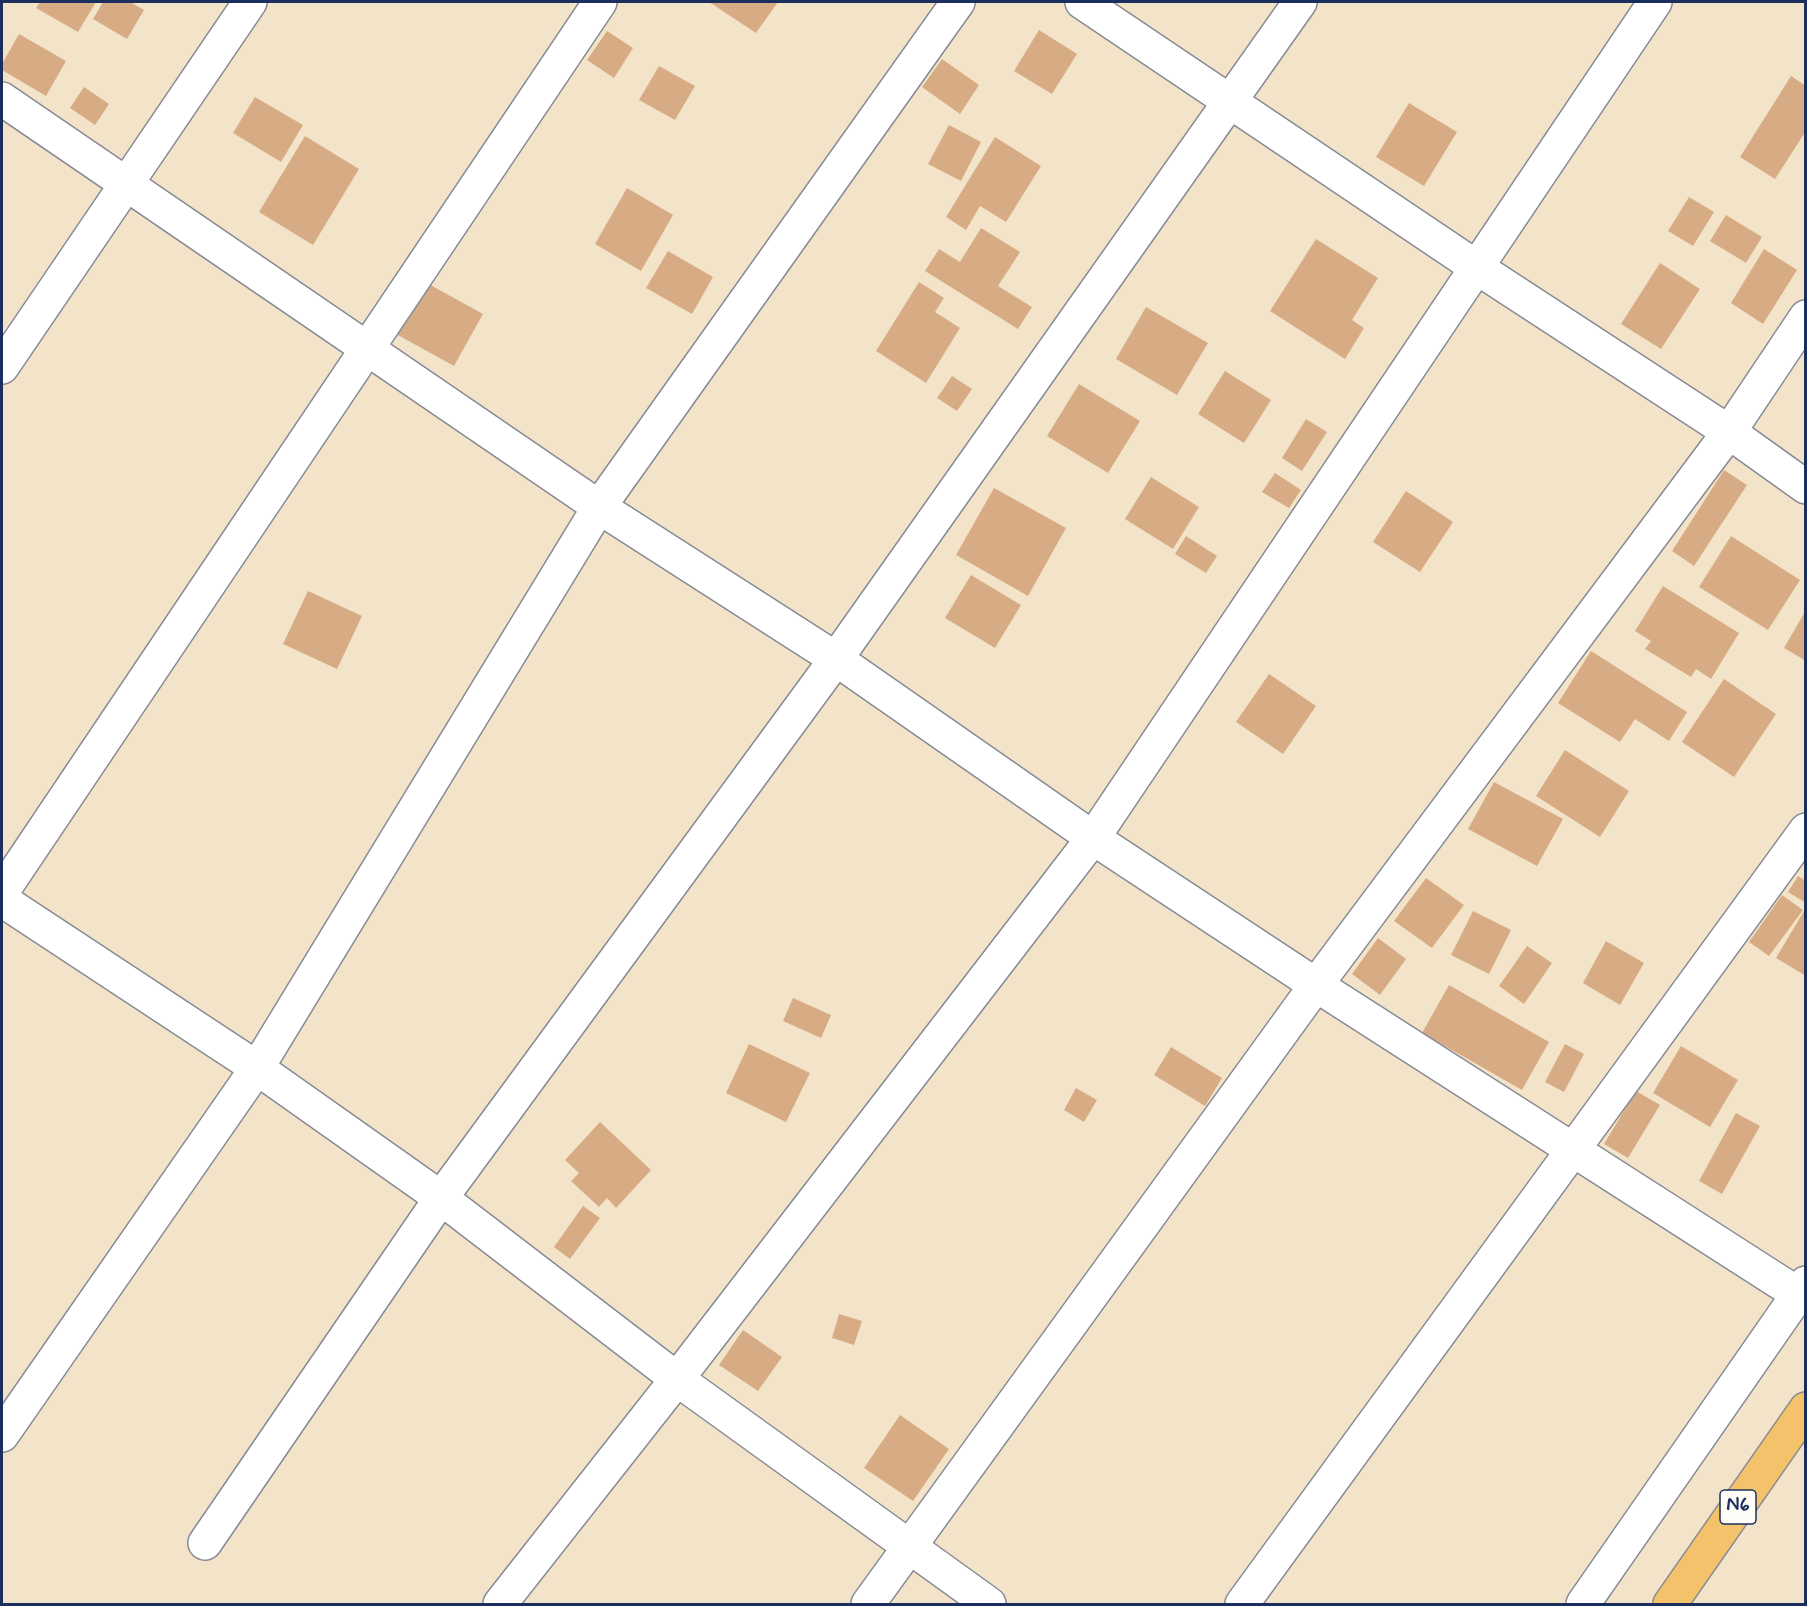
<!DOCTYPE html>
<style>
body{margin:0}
#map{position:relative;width:1807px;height:1606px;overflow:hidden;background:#f3e4c9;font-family:Mynerve,sans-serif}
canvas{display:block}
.frame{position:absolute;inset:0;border:3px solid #1b2f5e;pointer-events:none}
</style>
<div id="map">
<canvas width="1807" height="1606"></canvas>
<div class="frame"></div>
</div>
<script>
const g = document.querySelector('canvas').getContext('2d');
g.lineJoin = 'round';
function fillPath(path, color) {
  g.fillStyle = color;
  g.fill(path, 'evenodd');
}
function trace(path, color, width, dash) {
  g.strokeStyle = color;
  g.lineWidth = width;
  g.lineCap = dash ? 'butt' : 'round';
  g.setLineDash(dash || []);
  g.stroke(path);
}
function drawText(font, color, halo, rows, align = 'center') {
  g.font = font + ' Mynerve,sans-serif';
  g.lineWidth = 6;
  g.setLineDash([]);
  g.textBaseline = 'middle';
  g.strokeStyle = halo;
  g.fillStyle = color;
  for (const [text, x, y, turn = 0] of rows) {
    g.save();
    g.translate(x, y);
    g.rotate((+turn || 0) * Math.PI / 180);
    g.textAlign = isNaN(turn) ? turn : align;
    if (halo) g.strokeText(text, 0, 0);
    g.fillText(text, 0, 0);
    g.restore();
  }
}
const building = new Path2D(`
 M40,2H96L78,32L36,8Z
 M103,2H130L144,10L127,39L93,19Z
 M709,2H778L756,33Z
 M1039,30L1077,54L1052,94L1014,71Z
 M607,31L633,48L614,78L587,60Z
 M19,34L66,61L46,96L2,70V64Z
 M942,59L979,85L960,114L922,87Z
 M659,66L695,86L675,120L639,100Z
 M1791,76L1806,86V131L1775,179L1740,157Z
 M84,87L109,104L95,125L70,108Z
 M255,97L303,125L281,162L233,133Z
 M1409,103L1457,132L1424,186L1376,157Z
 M949,125L981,142L961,181L928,164Z
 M305,136L359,169L313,245L259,212Z
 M995,137L1041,166L1006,222L980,206L966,230L946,217Z
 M627,188L673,215L641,271L595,244Z
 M1689,197L1714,212L1693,246L1668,231Z
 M1726,215L1762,237L1746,263L1710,241Z
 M981,228L1020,252L998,286L1032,307L1018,329L925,271L939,249L960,262Z
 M1316,239L1378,278L1352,320L1364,328L1345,359L1270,311Z
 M1764,249L1797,270L1763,324L1731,303Z
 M668,251L713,277L692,314L646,288Z
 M1660,263L1700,289L1661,349L1621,324Z
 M425,282L483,314L454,366L396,334Z
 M919,282L944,298L935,312L960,328L926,383L876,351Z
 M1146,307L1208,343L1177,395L1116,359Z
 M1225,371L1271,400L1244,443L1198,414Z
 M952,376L972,389L957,411L937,398Z
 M1079,384L1140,421L1108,473L1047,436Z
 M1306,419L1327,432L1302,471L1282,458Z
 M1724,470L1747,485L1694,566L1672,551Z
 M1275,473L1301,490L1289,508L1262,492Z
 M1151,477L1199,507L1173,549L1125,519Z
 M994,488L1066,528L1028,596L956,555Z
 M1406,491L1453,522L1420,572L1373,542Z
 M1186,536L1217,556L1206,573L1175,554Z
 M1731,536L1800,580L1768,630L1699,587Z
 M971,575L1021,605L995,648L945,618Z
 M1663,586L1739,633L1711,679L1696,669L1691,677L1645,649L1651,641L1635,631Z
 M308,591L362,616L337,669L283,644Z
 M1806,610V661L1784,648Z
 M1591,651L1687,712L1669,741L1635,719L1620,742L1558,703Z
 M1269,674L1316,706L1283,754L1236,722Z
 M1724,679L1776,714L1734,777L1682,742Z
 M1565,750L1629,791L1600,837L1536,796Z
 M1494,782L1563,819L1537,866L1468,829Z
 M1798,876L1806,881V903L1788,892Z
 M1426,878L1464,905L1432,948L1394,921Z
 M1782,895L1803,910L1769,956L1749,942Z
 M1473,911L1511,930L1489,974L1451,955Z
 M1804,911L1806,912V976L1776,958Z
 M1378,938L1406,959L1380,995L1352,974Z
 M1606,941L1644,963L1620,1005L1583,983Z
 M1527,946L1552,963L1524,1004L1499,986Z
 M1449,985L1549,1042L1522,1090L1422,1033Z
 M793,998L831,1015L821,1038L783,1021Z
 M749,1044L810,1073L786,1122L726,1093Z
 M1565,1044L1584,1054L1564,1092L1545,1082Z
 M1681,1046L1738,1080L1710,1127L1653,1093Z
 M1171,1047L1222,1078L1205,1106L1154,1075Z
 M1076,1088L1097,1100L1084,1122L1064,1110Z
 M1636,1091L1660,1105L1628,1158L1604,1144Z
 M1736,1113L1760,1126L1722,1194L1699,1181Z
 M600,1122L651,1170L616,1208L607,1198L599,1207L571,1181L579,1173L565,1160Z
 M583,1206L600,1218L570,1259L554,1247Z
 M839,1314L862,1321L854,1345L832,1338Z
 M743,1330L782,1357L758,1391L719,1365Z
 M900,1415L949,1449L913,1501L864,1468Z`);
const minor = new Path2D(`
 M1082,2L1476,267L1729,432L1806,487
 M2,99L599,507L836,659L1093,838L1316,985L1798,1294
 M2,367L250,2
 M2,892L600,2
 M2,900L257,1068L441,1198L677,1379L989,1604
 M2,1435L257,1068L599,507L958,2
 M205,1543L441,1198L836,659L1300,2
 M500,1604L677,1379L1093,838L1655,2
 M868,1604L1316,985L1729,432L1806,317
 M1242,1604L1806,830
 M1583,1604L1806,1283`);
const highway = new Path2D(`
 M1670,1604L1806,1409`);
const shields = [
 [1738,1507,36]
];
const shieldNames = [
 ["N6",1738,1507]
];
fillPath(building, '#d7ac85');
trace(minor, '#878a94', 36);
trace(highway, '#878a94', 36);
trace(minor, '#fff', 33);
trace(highway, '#f3c26a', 33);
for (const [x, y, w] of shields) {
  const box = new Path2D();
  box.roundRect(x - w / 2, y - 17, w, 34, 4.5);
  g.fillStyle = '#fdfcf7';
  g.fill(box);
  trace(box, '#1b2f5e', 1.5);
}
drawText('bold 20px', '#1b2f5e', null, shieldNames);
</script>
